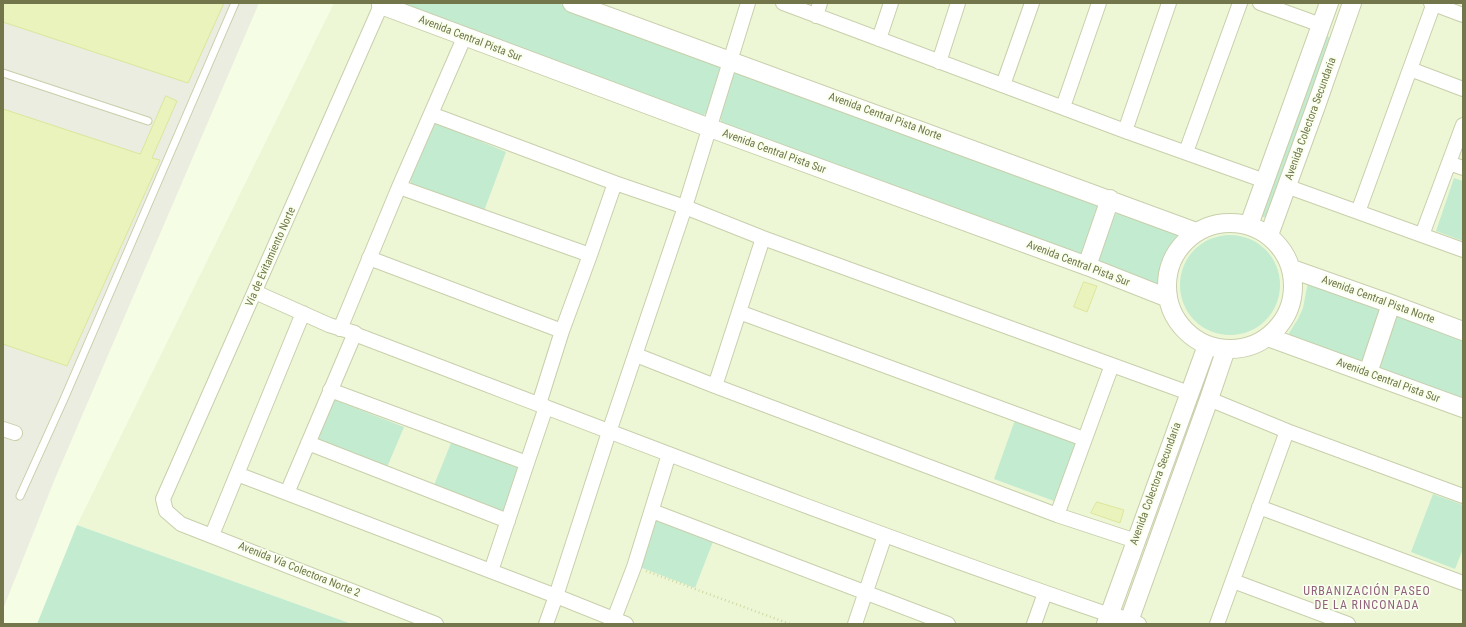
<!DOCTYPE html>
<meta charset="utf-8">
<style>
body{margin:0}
#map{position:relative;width:1466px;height:627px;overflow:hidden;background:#f5fde5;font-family:"Roboto Condensed",sans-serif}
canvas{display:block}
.frame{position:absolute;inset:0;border:4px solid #72764a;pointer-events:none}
</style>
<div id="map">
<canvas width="1466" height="627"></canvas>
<div class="frame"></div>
</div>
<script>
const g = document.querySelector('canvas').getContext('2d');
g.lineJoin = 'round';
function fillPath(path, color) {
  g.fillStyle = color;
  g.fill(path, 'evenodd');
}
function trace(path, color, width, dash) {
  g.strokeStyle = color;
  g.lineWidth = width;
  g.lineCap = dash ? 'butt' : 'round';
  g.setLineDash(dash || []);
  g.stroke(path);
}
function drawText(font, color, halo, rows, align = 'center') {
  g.font = font + ' "Roboto Condensed",sans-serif';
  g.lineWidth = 3.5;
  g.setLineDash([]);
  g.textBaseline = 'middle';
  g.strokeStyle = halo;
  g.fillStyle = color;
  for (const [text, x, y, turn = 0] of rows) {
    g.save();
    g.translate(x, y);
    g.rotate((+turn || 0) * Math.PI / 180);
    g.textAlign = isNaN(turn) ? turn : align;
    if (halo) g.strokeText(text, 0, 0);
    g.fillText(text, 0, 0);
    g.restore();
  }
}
const residential = new Path2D(`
 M334,3H1463V624H352L77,525Z`);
const industrial = new Path2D(`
 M3,3H259L54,481L3,609Z`);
const green = new Path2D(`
 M396,3H558L715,61L720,65C720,71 714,104 710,110C707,114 701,116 696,117Z
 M1327,36L1329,37L1330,40L1267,214L1266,217H1262L1261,215Z
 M740,72L1089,196L1100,206L1082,254L1075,256L724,127L721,122L720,116L732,77L735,73Z
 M437,123L506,152L484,211L412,186L409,177L431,125Z
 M1454,178L1463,181V241L1436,231Z
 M1124,211L1184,236C1167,253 1164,265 1163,289L1097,261L1111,216Z
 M1180 285a50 50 0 1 1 100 0a50 50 0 1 1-100 0Z
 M1308,282L1379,309L1381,312L1365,358L1363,360H1357L1290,336L1289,333L1298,319L1303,308Z
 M1396,316H1401L1463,338V399L1378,367Z
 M325,396L404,427L382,479L301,445Z
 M1015,420L1078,441L1054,501L994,479Z
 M451,443L524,468L504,522L430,495Z
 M1433,494L1463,505V549L1455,569L1411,552Z
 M654,516L714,539L695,588L637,566Z
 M77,525L352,624H37Z`);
const building = new Path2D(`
 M3,3H224L188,83L3,22Z
 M166,96L177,101L152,158L160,160L67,366L3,344V109L140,154Z
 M1084,282L1097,286L1087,312L1074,307Z
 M1097,502L1124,510L1120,523L1091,513Z`);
const path = new Path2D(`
 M646,571L790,624`);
const service = new Path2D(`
 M3,73L148,121
 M20,496L64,399L235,3`);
const minor = new Path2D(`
 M382,3L163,499L166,511L181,524L436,624
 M783,3L1125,131L1265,181
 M1260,3L1321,25
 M1431,3L1463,15
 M816,16L820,3
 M879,39L891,3
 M939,62L958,3
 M1410,69L1463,89
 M1003,85L1032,3
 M1063,107L1099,3
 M431,114L615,183L685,207L763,238L1189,393
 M1125,131L1169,3
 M1186,152L1240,3
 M1449,163L1463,168
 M1286,186L1463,250
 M399,187L590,255
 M1358,212L1434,3
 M1422,235L1463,125
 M369,258L562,331
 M255,292L329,325L355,333L357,335C604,429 851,526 1101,612L1110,613L1139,624
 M739,312L1084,439
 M340,329L399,187L464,38
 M636,355L715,386L1057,515L1136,541
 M715,386L763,238
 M330,390L527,463
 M1209,399L1287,431L1463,496
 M539,404L562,331L590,255L615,183
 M3,429L15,433
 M308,443L508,521
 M237,474L556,596L626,624
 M287,493L355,333
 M1259,507L1463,583
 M652,511L948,624
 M1057,515L1112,365
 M212,535L303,313
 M491,571L527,463L546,407
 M1233,581L1348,624
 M614,619L634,567L669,454
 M546,624L556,596L609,432L685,207L748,3
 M855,624L885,535
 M1034,624L1045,593
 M1217,624L1287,431`);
const tertiary = new Path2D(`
 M572,3L1196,232
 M381,5L710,128L1087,266L1168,298
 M1167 286a63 63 0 1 1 126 0a63 63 0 1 1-126 0Z
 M1249,225L1329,3
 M1269,235L1316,106L1352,3
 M1087,266L1110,199
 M1292,269L1391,304L1463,331
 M1268,337L1463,408
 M1368,373L1391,304
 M1106,624L1205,351L1204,344
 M1128,624L1209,399L1226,349`);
const streetNames = [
 ["Avenida Central Pista Sur",470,39,21],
 ["Avenida Central Pista Norte",885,117,20],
 ["Avenida Colectora Secundaria",1311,119,-70],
 ["Avenida Central Pista Sur",774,152,20],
 ["Vía de Evitamiento Norte",271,257,-66],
 ["Avenida Central Pista Sur",1078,264,21],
 ["Avenida Central Pista Norte",1378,300,20],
 ["Avenida Central Pista Sur",1388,381,20],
 ["Avenida Colectora Secundaria",1156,484,-70],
 ["Avenida Vía Colectora Norte 2",299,570,22]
];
const neighbourhoodNames = [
 ["URBANIZACIÓN PASEO",1367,592],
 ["DE LA RINCONADA",1367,606]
];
fillPath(residential, '#edf7d6');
fillPath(industrial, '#eaeddf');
fillPath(green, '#c3ebd0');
fillPath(building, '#ebf3bc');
trace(building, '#dde69c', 1);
trace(service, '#c8cfab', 9);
trace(minor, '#c8cfab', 16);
trace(tertiary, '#c8cfab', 20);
trace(path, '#d1d89f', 2.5, [1, 3]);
trace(service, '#fff', 7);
trace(minor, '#fff', 14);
trace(tertiary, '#fff', 18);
drawText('11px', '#72764a', '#f8ffec', streetNames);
g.letterSpacing = '1px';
drawText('12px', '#93617f', '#f8ffec', neighbourhoodNames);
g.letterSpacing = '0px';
</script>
